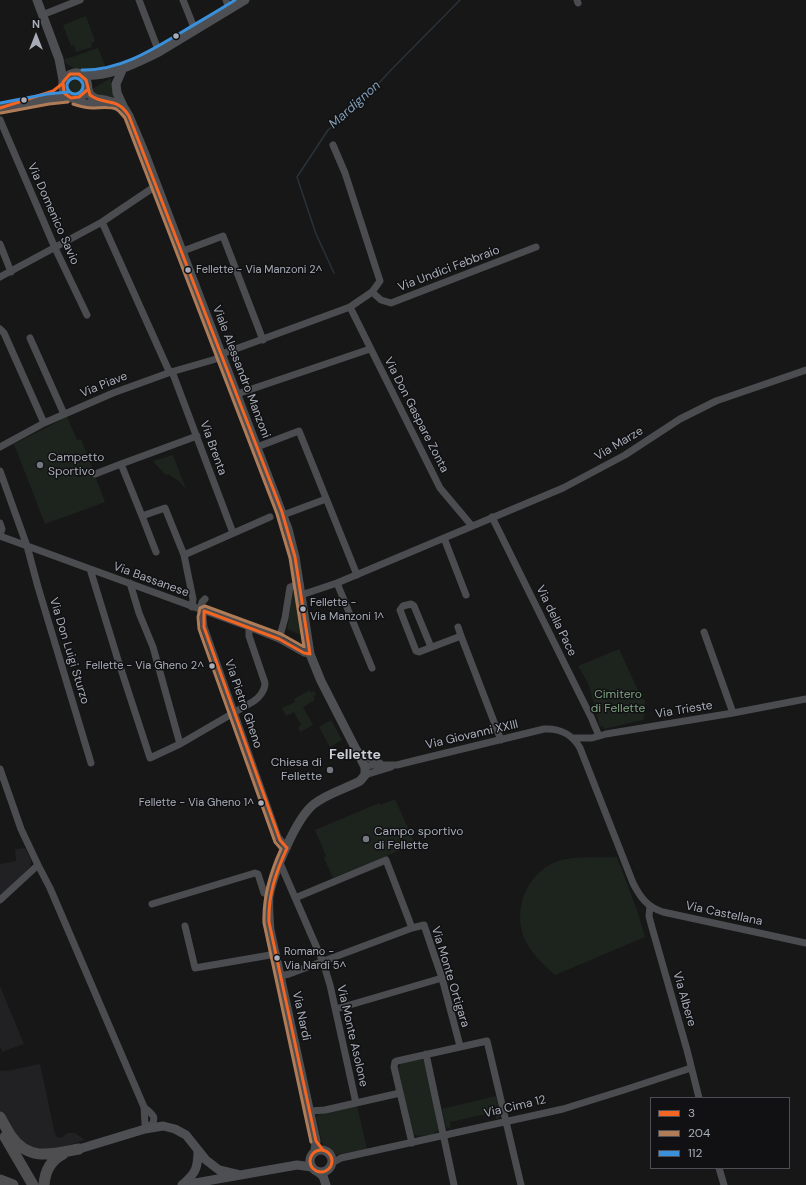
<!DOCTYPE html>
<style>
body{margin:0}
#map{position:relative;width:806px;height:1185px;overflow:hidden;background:#171717;font-family:"DM Sans",sans-serif}
canvas{display:block}
.legend{position:absolute;left:650px;top:1097px;width:140px;height:72px;box-sizing:border-box;background:#111113;border:1px solid #4d4f55;margin:0;padding:5px 7px;list-style:none;font-size:12px;color:#a8adb8}
.legend li{display:flex;align-items:center;gap:8px;height:20px}
.legend b{width:20px;border:1px solid #4d4f55}
.north{position:absolute;left:16px;top:16px;width:40px;height:40px;-webkit-text-stroke:3px #111113;paint-order:stroke;rotate:0deg;font-size:11px;font-weight:700;line-height:16px;text-align:center;color:#a8adb8}
.north::after{content:'';display:block;margin:auto;width:14px;height:18px;background:#a8adb8;clip-path:polygon(50% 0,100% 100%,50% 72%,0 100%)}
</style>
<div id="map">
<canvas width="806" height="1185"></canvas>
<ul class="legend">
<li><b style="height:5px;background:#f26522"></b>3</li>
<li><b style="height:5px;background:#b07c57"></b>204</li>
<li><b style="height:5px;background:#3a90db"></b>112</li>
</ul>
<div class="north">N</div>
</div>
<script>
const g = document.querySelector('canvas').getContext('2d');
g.lineJoin = 'round';
function fillPath(path, color) {
  g.fillStyle = color;
  g.fill(path, 'evenodd');
}
function trace(path, color, width, dash) {
  g.strokeStyle = color;
  g.lineWidth = width;
  g.lineCap = dash ? 'butt' : 'round';
  g.setLineDash(dash || []);
  g.stroke(path);
}
function drawText(font, color, halo, rows, align = 'center') {
  g.font = font + ' "DM Sans",sans-serif';
  g.lineWidth = 3;
  g.setLineDash([]);
  g.textBaseline = 'middle';
  g.strokeStyle = halo;
  g.fillStyle = color;
  for (const [text, x, y, turn = 0] of rows) {
    g.save();
    g.translate(x, y);
    g.rotate((+turn || 0) * Math.PI / 180);
    g.textAlign = isNaN(turn) ? turn : align;
    if (halo) g.strokeText(text, 0, 0);
    g.fillText(text, 0, 0);
    g.restore();
  }
}
const built = new Path2D(`
 M25,848L31,860L30,867L0,897V864L16,861L15,849Z
 M0,986L24,1044L2,1052L0,1046Z
 M40,1064L55,1134L57,1137L60,1138L63,1137L67,1133H75L85,1140L54,1150L27,1147L0,1116V1071L12,1070Z`);
const green = new Path2D(`
 M86,16L95,41L91,43L92,47L76,52L74,45L71,46L63,25Z
 M98,48L106,68L104,71C89,71 74,73 63,60Z
 M67 86a8 8 0 1 1 16 0a8 8 0 1 1-16 0Z
 M111,78V83L114,84L116,98L93,94L92,89Z
 M67,417L77,440L81,439L105,502L45,524L14,444Z
 M173,455L186,489L180,482L168,474L166,475L159,468L153,461Z
 M293,592H296V594L303,636L287,629Z
 M619,649L642,699L645,700L644,718L643,720L604,729L603,726L600,727L589,685L578,666Z
 M310,690L311,693L314,691L316,695L313,696L315,700L303,707L313,725L300,732L298,727L301,725L294,712L286,716L282,708L295,702L294,699Z
 M331,720L342,740L330,747L319,727Z
 M395,799L415,844L333,878L324,858L326,856L315,830L379,803L380,805Z
 M617,857L637,910L645,937L555,975C544,965 531,953 525,940C512,910 526,875 555,862C572,855 599,858 617,857Z
 M421,1059L424,1061L440,1129C435,1135 420,1138 413,1134L398,1069L401,1063Z
 M496,1096L500,1116L499,1118L496,1119L495,1112L450,1122L451,1129L446,1127L442,1109Z
 M357,1106L367,1149L335,1155L323,1146L316,1117L319,1114Z`);
const stream = new Path2D(`
 M334,273L316,234L297,177L328,130L356,108L390,71L460,0`);
const minor = new Path2D(`
 M139,0L159,52
 M183,0L195,30
 M226,0L229,9
 M577,0L578,3
 M42,15L80,0
 M0,120L55,248L87,315
 M102,222L168,369L173,374L233,533
 M0,244L11,272
 M183,251L223,236L263,340
 M0,277L102,222L157,185
 M372,292L381,300L391,303L536,247
 M350,307L440,488L472,526
 M0,329L4,333L44,423
 M30,338L64,414
 M222,354L350,307L372,292L380,281L345,173L333,145
 M237,394L370,349
 M0,447L44,423L113,393L171,372L223,357
 M257,447L299,431L357,575
 M0,471L27,546L38,587L91,763
 M95,474L121,464
 M283,515L326,499
 M142,516L156,552
 M492,517L577,689L591,717L599,736
 M0,523L2,529L0,535
 M0,536L249,627L279,639L304,653L310,654
 M444,538L466,595
 M184,555L270,517
 M90,569L118,660L150,758L180,744L254,701C260,697 265,690 265,683L249,636V627
 M130,583L139,613L153,647L180,744
 M337,583L372,668
 M301,595L337,583L563,488L625,455L680,419L716,401L806,370
 M192,607L193,599L184,555L165,508L142,516L121,464L197,436
 M200,609L202,602L205,599
 M204,611L203,617L204,627L278,837L287,848
 M458,627L461,636
 M704,632L733,713
 M279,639L285,618L290,587L300,584
 M431,647L414,606L411,604L403,606L400,610L416,651L419,652L461,636L501,740
 M573,738H592L606,734L733,713L806,699
 M357,750L368,758L380,763
 M365,767L372,765H397L417,760L544,729C560,728 573,735 580,748L633,883C640,897 647,907 663,912L806,943
 M0,769L21,829L38,865L50,888L144,1107L145,1124L151,1127C157,1116 153,1115 144,1107
 M365,775L391,767
 M280,863L323,962L330,985L356,1103
 M295,898L386,860L412,928L424,925L442,978L460,1046
 M0,900L38,865
 M152,904L255,873L258,874L264,893L270,895
 M650,906L649,916L651,924L687,1050L699,1098
 M185,926L195,968L276,954
 M280,976L289,974L412,928
 M336,1009L442,978
 M426,1054L454,1185
 M310,1111L325,1110L400,1093
 M412,1143L394,1067L395,1062L397,1061L487,1041L521,1185
 M332,1163L341,1158L563,1109L624,1090L691,1068
 M719,1168L724,1185`);
const major = new Path2D(`
 M37,0L59,59L63,80
 M123,68L116,84L117,93L123,106L129,116L145,154L288,529L295,557L310,654L321,681L365,767V775L360,781C345,789 328,793 314,804C296,818 273,874 269,896C268,907 269,918 270,930L316,1141L315,1152
 M82,75C108,78 136,63 159,52L245,0
 M87,90C79,105 60,99 63,82C67,73 78,69 85,78C90,84 85,93 93,97C97,100 103,99 108,101C113,102 118,104 123,106
 M75,99L86,104L104,103
 M0,108C9,105 18,105 28,103C42,100 54,97 68,97
 M79,1149L145,1129L163,1126L175,1129L186,1135L206,1160L219,1170L240,1175
 M310 1161a11 11 0 1 1 22 0a11 11 0 1 1-22 0Z
 M317,1171L323,1176L326,1185
 M182,1185C196,1173 198,1168 198,1150
 M184,1185L297,1165L312,1167`);
const highway = new Path2D(`
 M0,1117C4,1124 7,1130 11,1136C29,1162 53,1154 79,1149
 M5,1137L33,1185
 M0,1180L13,1185
 M44,1185C45,1171 51,1160 63,1154`);
const bus1 = new Path2D(`
 M87,90L79,97L71,98L64,93L63,82L70,74H79L86,80L90,95C104,106 117,96 129,116L282,512L295,557L310,654L304,653L279,639L204,611V627L280,840L287,848C276,872 268,895 269,922L316,1141L323,1150
 M0,108L53,91L62,84
 M310 1161a11 11 0 1 1 22 0a11 11 0 1 1-22 0Z`);
const bus2 = new Path2D(`
 M73,104C79,106 85,108 92,108C100,108 109,106 116,109C120,111 122,115 125,118L277,514L290,558L304,647L281,634L205,606L200,608L198,617L199,629L275,842L281,849C270,873 263,896 264,923L311,1142
 M1,113L49,104L68,102`);
const bus3 = new Path2D(`
 M82,70C119,71 152,50 182,32C200,21 218,11 235,0
 M67 86a8 8 0 1 1 16 0a8 8 0 1 1-16 0Z
 M0,103L47,94L68,92`);
const markers = [
 [176,36,3.5,"#a8adb8"],
 [24,100,3.5,"#a8adb8"],
 [188,270,3.5,"#a8adb8"],
 [40,465,4,"#757880"],
 [303,609,3.5,"#a8adb8"],
 [212,666,3.5,"#a8adb8"],
 [330,770,4,"#757880"],
 [261,803,3.5,"#a8adb8"],
 [366,839,4,"#757880"],
 [277,958,3.5,"#a8adb8"]
];
const busNames = [
 ["Fellette - Via Manzoni 2^",196,270],
 ["Fellette -",310,603],
 ["Via Manzoni 1^",310,617],
 ["Fellette - Via Gheno 2^",204,666,"right"],
 ["Fellette - Via Gheno 1^",254,803,"right"],
 ["Romano -",284,952],
 ["Via Nardi 5^",284,966]
];
const streetNames = [
 ["Via Domenico Savio",53,214,66],
 ["Via Undici Febbraio",449,269,-21],
 ["Viale Alessandro Manzoni",241,372,69],
 ["Via Piave",104,385,-22],
 ["Via Don Gaspare Zonta",416,415,63],
 ["Via Marze",619,444,-31],
 ["Via Brenta",213,448,70],
 ["Via Bassanese",151,580,20],
 ["Via della Pace",556,621,64],
 ["Via Don Luigi Sturzo",69,651,73],
 ["Via Pietro Gheno",243,704,71],
 ["Via Trieste",684,710,-9],
 ["Via Giovanni XXIII",472,735,-13],
 ["Via Castellana",724,914,12],
 ["Via Monte Ortigara",450,977,73],
 ["Via Albere",684,999,74],
 ["Via Nardi",301,1016,78],
 ["Via Monte Asolone",352,1036,77],
 ["Via Cima 12",515,1107,-13]
];
const poiNames = [
 ["Campetto",48,458],
 ["Sportivo",48,472],
 ["Chiesa di",322,763,"right"],
 ["Fellette",322,777,"right"],
 ["Campo sportivo",374,832],
 ["di Fellette",374,846]
];
const parkNames = [
 ["Cimitero",618,695],
 ["di Fellette",618,709]
];
const waterNames = [
 ["Mardignon",355,105,-42]
];
const quarterNames = [
 ["Fellette",355,755]
];
fillPath(built, '#212123');
fillPath(green, '#1d241e');
trace(stream, '#2a3239', 1.5);
trace(minor, '#4b4c50', 7);
trace(major, '#4d4f52', 9);
trace(highway, '#4e4e51', 11);
trace(bus1, '#f26522', 3);
trace(bus2, '#b07c57', 3);
trace(bus3, '#3a90db', 3);
for (const [x, y, r, color] of markers) {
  const dot = new Path2D();
  dot.arc(x, y, r, 0, 2 * Math.PI);
  g.fillStyle = color;
  g.fill(dot);
  trace(dot, '#111113', 1.5);
}
drawText('11px', '#a8adb8', '#111113', busNames, 'left');
drawText('12px', '#a8adb8', '#111113', streetNames);
drawText('12px', '#a8adb8', '#111113', poiNames, 'left');
drawText('12px', '#7fa381', '#111113', parkNames);
drawText('italic 13px', '#7f9bb3', '#111113', waterNames);
drawText('bold 14px', '#c9ccd4', '#111113', quarterNames);
</script>
